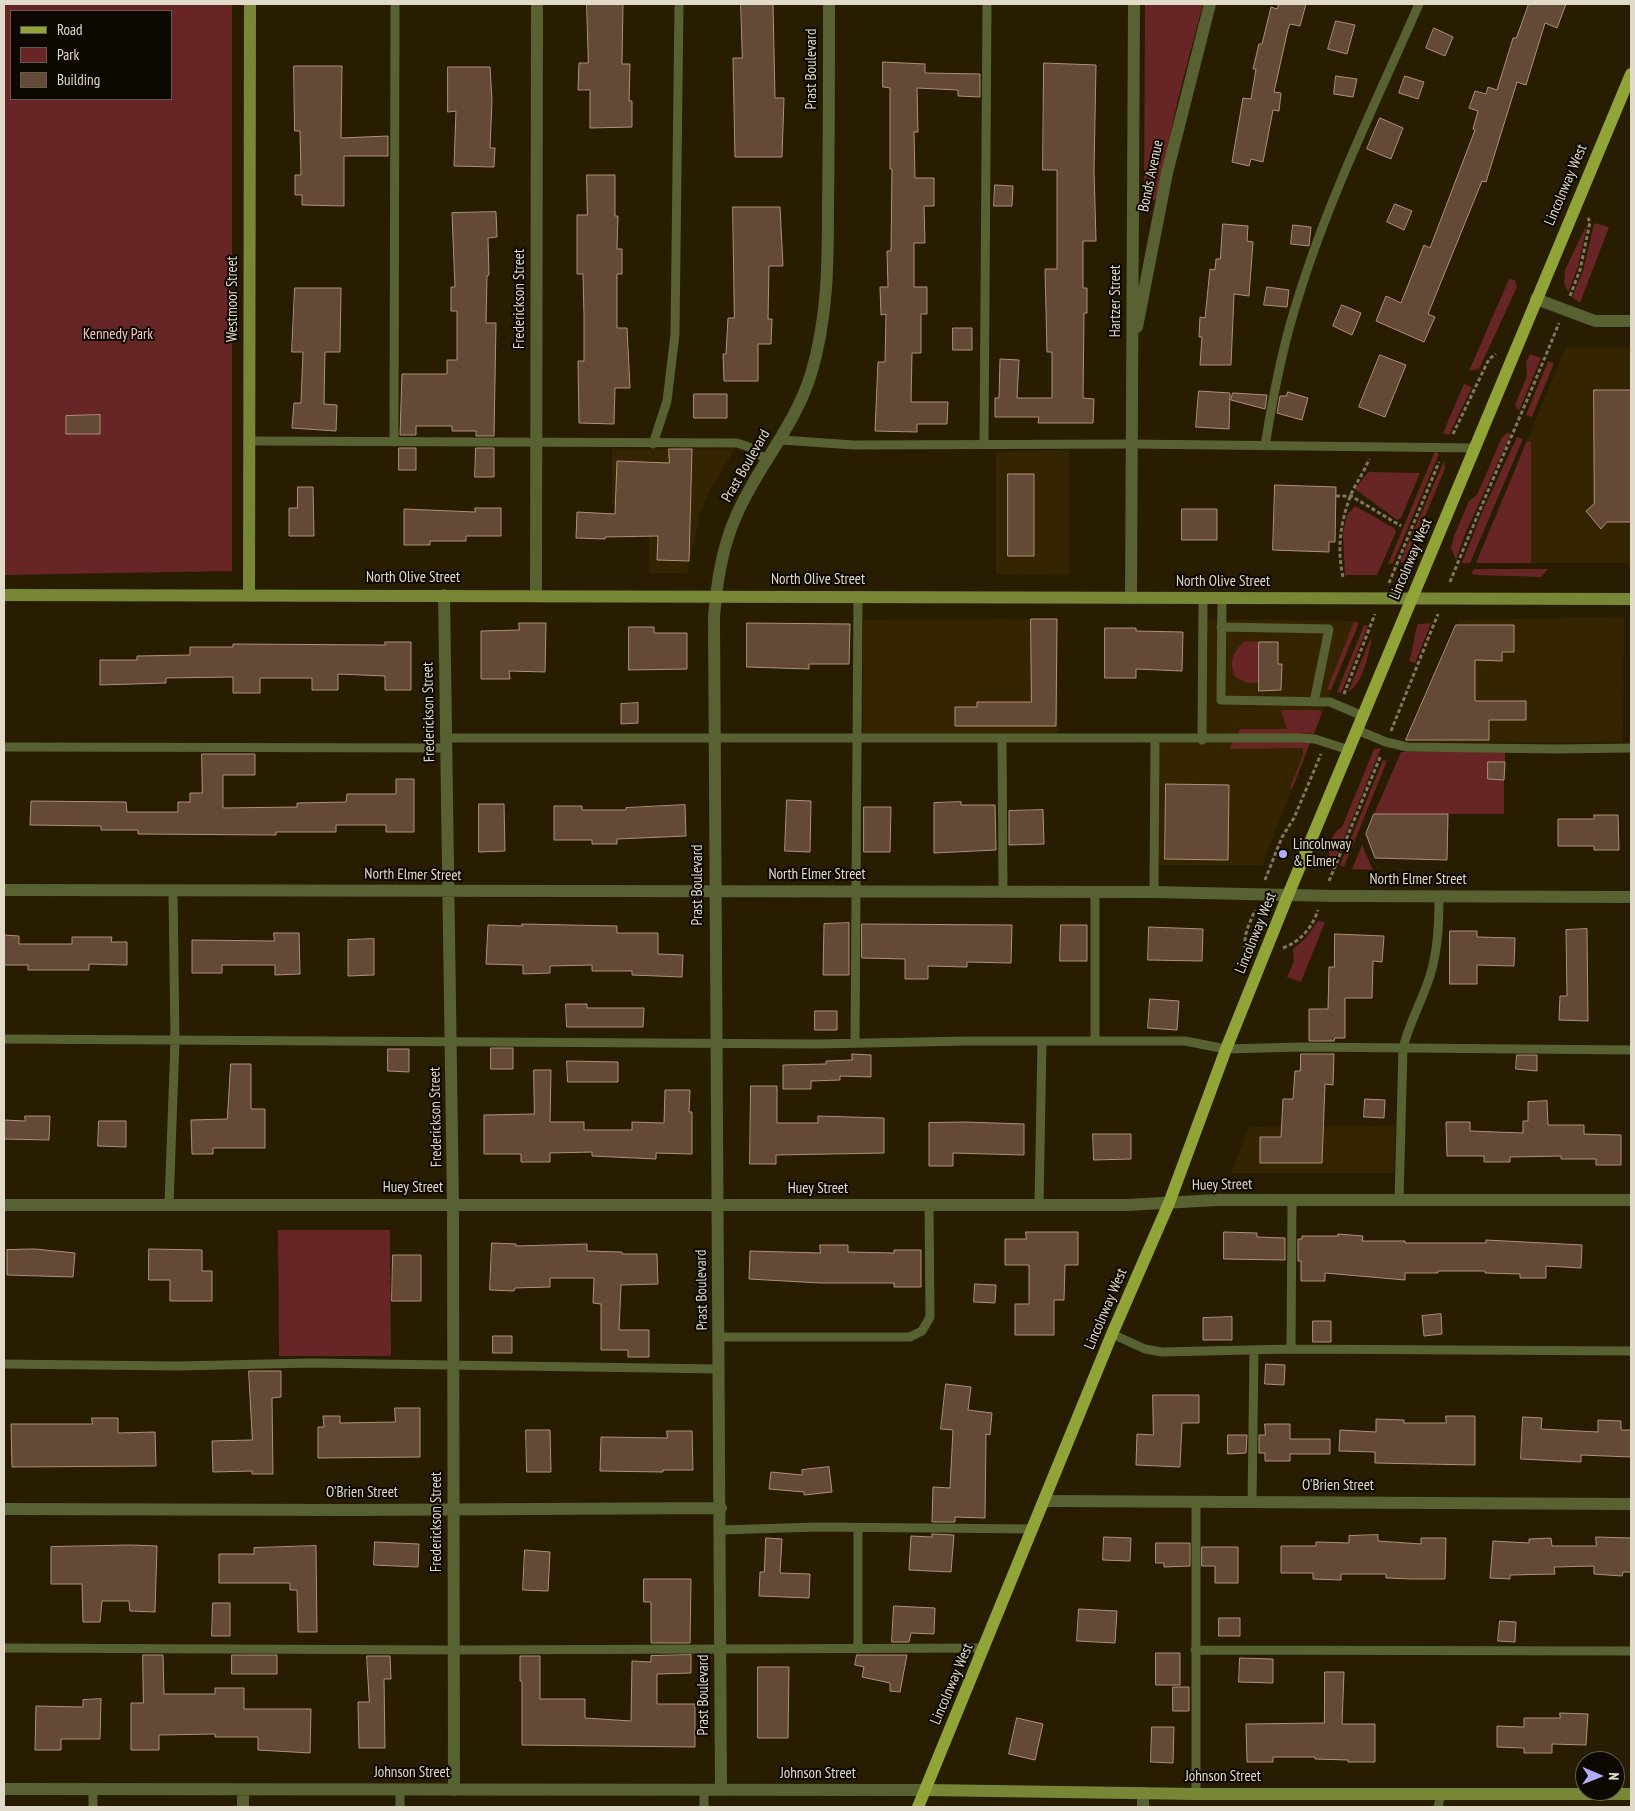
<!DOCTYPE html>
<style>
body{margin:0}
#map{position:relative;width:1635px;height:1811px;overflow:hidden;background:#281d01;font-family:"PT Sans Narrow",sans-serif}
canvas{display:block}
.frame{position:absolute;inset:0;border:5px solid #e1dac9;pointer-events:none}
.legend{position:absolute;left:10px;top:10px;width:162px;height:90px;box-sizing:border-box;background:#0d0801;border:1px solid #625c51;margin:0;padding:6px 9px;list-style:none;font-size:15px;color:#e1dac9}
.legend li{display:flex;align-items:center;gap:10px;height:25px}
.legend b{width:25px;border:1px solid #625c51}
.north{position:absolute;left:1575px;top:1751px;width:50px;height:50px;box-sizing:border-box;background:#0d0801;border:1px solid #625c51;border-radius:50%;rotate:91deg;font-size:14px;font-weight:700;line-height:20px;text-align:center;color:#e1dac9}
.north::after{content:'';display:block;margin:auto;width:18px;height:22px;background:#b3adf9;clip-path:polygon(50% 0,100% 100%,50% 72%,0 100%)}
</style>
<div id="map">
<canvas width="1635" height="1811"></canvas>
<div class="frame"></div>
<ul class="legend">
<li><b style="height:6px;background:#90a437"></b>Road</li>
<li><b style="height:14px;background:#672525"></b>Park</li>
<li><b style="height:14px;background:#644936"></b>Building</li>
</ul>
<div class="north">N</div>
</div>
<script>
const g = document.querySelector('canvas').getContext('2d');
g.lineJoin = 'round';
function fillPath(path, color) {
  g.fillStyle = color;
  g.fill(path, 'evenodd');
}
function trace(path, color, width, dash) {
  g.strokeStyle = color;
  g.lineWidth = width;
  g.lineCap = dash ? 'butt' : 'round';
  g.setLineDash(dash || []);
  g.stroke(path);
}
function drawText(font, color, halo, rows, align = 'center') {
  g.font = font + ' "PT Sans Narrow",sans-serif';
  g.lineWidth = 4;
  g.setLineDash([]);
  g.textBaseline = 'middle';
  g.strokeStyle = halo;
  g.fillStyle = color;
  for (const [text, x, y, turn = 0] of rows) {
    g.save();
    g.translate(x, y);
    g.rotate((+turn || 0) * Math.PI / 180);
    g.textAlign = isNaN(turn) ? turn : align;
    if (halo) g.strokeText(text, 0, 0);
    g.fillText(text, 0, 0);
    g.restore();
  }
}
const built = new Path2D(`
 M1566,347L1631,348V563H1476Z
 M612,449H735L710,489L700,514L687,573H649V504H612Z
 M1069,450V575L996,574V452Z
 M1624,617L1623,742H1405L1459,620Z
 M1058,619V734L863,736V620Z
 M1206,619L1359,621L1314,734L1206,733Z
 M1159,743H1310L1262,865H1159Z
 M1395,1126L1394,1173H1231L1249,1127Z`);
const green = new Path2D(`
 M4,4H232V571L4,575ZM11,11H171V99H11Z
 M1145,4H1203L1178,99L1157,198L1149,202L1144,196Z
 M1594,223L1609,227L1580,303L1572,297L1583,271Z
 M1587,224L1578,267L1568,292L1564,282L1565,270Z
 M1509,279L1515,280L1517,287L1479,369L1469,371Z
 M1530,354L1541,358L1519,411L1515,405L1527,376L1526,362Z
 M1548,361L1554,363L1532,417L1526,415Z
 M1464,384L1472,387L1449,435L1443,433Z
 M1507,433L1511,434L1465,534L1456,560L1451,548L1454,536L1469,501L1477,495L1502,437Z
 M1517,437L1523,439L1470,563H1462L1483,510Z
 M1527,441L1531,442V563H1476Z
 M1435,451L1439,454L1393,563L1388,564Z
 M1444,461L1445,468L1406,563L1400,562Z
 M1368,472L1420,473L1401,518L1397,520L1355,489Z
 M1355,506L1394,528L1396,532L1377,575H1345L1343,534L1347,515Z
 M1474,569H1548L1541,577L1477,575L1471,574Z
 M1354,622L1359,623L1331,690L1327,689Z
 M1431,623L1415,663L1409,661C1414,648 1413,637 1418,624Z
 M1364,625L1368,626L1341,693L1337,692Z
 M1372,635C1370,650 1363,685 1348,692Z
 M1245,641L1259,642V683H1247L1235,677C1229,660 1232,653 1245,641Z
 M1281,710H1318L1322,712L1314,734L1302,733L1301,743H1310L1292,789L1290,788L1303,755V748L1229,749L1240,729H1287Z
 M1381,748L1333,865H1330C1328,850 1328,836 1342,827L1374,749Z
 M1401,752H1505V762H1488V779H1504V814H1374Z
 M1383,760L1387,761L1344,867L1340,865Z
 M1362,845L1373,870L1352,869Z
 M1318,921L1325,922L1301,982L1287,977L1294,961L1293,949L1305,939Z
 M278,1230H390L391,1356H279Z`);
const building = new Path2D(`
 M587,4H623L622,64H630L629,101H632V127L590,128V90H578L579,63H588Z
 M741,4H773L775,98H784L782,157H735L733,58H742Z
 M1279,4H1306L1300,26L1290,24L1288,29L1274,92L1281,93L1279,111L1273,110L1263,162L1251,159L1249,166L1232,162L1243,98L1251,99L1256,69H1253L1259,44H1262L1271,7L1277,9Z
 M1529,4H1566L1557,28L1545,23L1526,85L1517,82L1486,182L1482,181L1428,314L1435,317L1424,342L1376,321L1386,296L1401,303L1424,245L1430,248L1475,130L1473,129L1478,111L1469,108L1475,91L1486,94L1488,87L1497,90L1513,38H1516Z
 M1336,21L1355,25L1347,54L1328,49Z
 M1434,28L1453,37L1445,56L1426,48Z
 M883,62L925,64V73L980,74V97L958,96V90L917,88L918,132H914L915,178H934V206H924L925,243H914V287H927V314H921V353H912L911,402H948L947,424H917V432L875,431L878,362H885L886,314L881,315L880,287H888L887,251H891L892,169H890V88L883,87Z
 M1044,63L1096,65L1094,170L1096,241H1083V288H1087V313H1084L1083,398L1094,399L1093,423H1038L1039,417H995V398H999L1000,359L1019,360L1017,398H1052V352H1047L1045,269H1057V170H1043Z
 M294,66H342L341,138L388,136V156H344V206L302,205V195H295V175H301L300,131H295Z
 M448,67H490L492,101L490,148H495L494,167L454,166L456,111L448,112Z
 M1336,76L1357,79L1353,97L1334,94Z
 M1405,76L1424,82L1418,99L1399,93Z
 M1380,118L1403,128L1391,159L1367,149Z
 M587,175H615V216H618L617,249H622V274H617V328H627L630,388H615L614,424L579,423L578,361H584V316L583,274H577V215H587Z
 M995,185L1013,186L1012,206H994Z
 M1395,204L1412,211L1404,230L1387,222Z
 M733,207H780L783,266H769L768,319H772L771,344H758V381H724L723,354H726L728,318H734Z
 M496,212L497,237L488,238L489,275L487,276L486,323H496L494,436H476V431H452V426H416V435H400L402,374H447V360H457V311H451V287H455L452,213Z
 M1223,224L1248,226L1247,241L1253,242L1249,296L1234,294L1231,365H1200L1202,337H1199L1200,317L1205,318L1210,269L1215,270L1216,259H1220Z
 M1293,225L1311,227L1309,246L1291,244Z
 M1267,287L1289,290L1287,307L1264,305Z
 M295,288H341L340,352H325L324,404L337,405L336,431L292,428L294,403H301L303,352H292Z
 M1342,305L1361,313L1352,335L1333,326Z
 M953,328H972V350H953Z
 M1380,355L1406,365L1385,417L1359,407Z
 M1594,390H1631V522H1607L1601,529L1586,511L1594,504Z
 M1199,391L1230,393L1229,429L1196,427Z
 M1288,392L1308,398L1302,420L1277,413L1280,396H1286Z
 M1233,393L1267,395L1265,409L1231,400Z
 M694,394H727V418H694Z
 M100,415V434H66V416Z
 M399,448H416V470H399Z
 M476,448H494V477H475Z
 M669,449H692L689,561L657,560L658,536L605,537V539L576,538L577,512L615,514L617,461L669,463Z
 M1008,474H1034V556H1008Z
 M1275,485L1336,487L1335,542H1329V552L1273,550Z
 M298,487H313L314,536H289V508H297Z
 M475,508H501V536H466V541H430V545H404V509L475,512Z
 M1182,509H1217V540H1182Z
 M1031,619H1057L1056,726H955V707H977V702H1031Z
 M519,623H546L545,672L509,671L510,679H481V631L519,630Z
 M747,623L850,624L849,664H809V669L747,667Z
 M1456,625H1514V652H1502V661L1475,660V701H1526V720H1489V740H1406Z
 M629,627H654V633H687V669L629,670Z
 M1105,628H1136V631L1183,632L1182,671L1136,669V678H1105Z
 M385,642H411V690H385V676L338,674V690H312V678H260V693H233V677L166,678V683L100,685V660H137V656L190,655V647H233V644L385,645Z
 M1259,642H1278V664H1282L1281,690L1259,691Z
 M638,703V723L621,724V704Z
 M202,754H255V775H223V808L297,807V803L346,802L347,794H396V779H414V832H386V825H336V832H276V835L138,834V830H101V826L30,825L31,801L126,802L127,812H178V802H190V793H202Z
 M1488,762H1505L1504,780L1488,779Z
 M1166,784L1229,785L1228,860L1165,859Z
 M787,800L811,801L810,852L785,851Z
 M961,802V805H995L996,850L934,853V803Z
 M479,804H504L505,851L479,852Z
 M685,805L686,836L617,839V844H592V840H554V806H582V810H626V808Z
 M864,807H891L890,852H864Z
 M1043,810L1044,844L1009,845V811Z
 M1374,814H1448L1447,860L1375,858L1366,834Z
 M1594,815H1618L1619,850H1594V846H1558V819H1594Z
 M849,923V975H823L824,924Z
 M522,924L617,926V933H658V954L683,955L682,977L632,975V971H592V965L550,966V973L523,974V965L486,964L488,925L522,926Z
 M862,924L1012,925L1011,963L967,962V967L928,966V979H905V959L862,958Z
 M1061,925H1087V961H1060Z
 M1149,927L1203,929L1202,961L1148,960Z
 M1587,929L1588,1021L1559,1020L1560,996H1567L1566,930Z
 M1450,931H1477V937L1515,938L1514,966L1477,965V984H1450Z
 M274,933H299L300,974L275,975V965H222V973H192V940L274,941Z
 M1335,934L1384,936L1382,962L1373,961L1372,998H1345V1038H1335L1334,1041H1309V1009H1328L1329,967H1334Z
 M4,935L19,936V944H72V937H112L111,942H127V965L89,964V970H28V965H4Z
 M374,939V975L348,976V940Z
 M1150,999L1179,1001L1177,1030L1148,1028Z
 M566,1004H587V1008H644L643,1027H567Z
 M815,1011H837V1030H815Z
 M491,1048H513V1069H491Z
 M388,1049H409V1072L388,1071Z
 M852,1054L871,1055V1077L840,1076V1080L811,1081V1089H783V1065L826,1064V1061L852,1060Z
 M1301,1054H1334L1333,1085L1325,1084L1322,1163H1260V1137H1281L1283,1099H1293L1295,1071H1300Z
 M1517,1055H1537V1071L1516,1069Z
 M567,1061L618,1062V1082H568Z
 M231,1064H251V1109H265V1148H213V1154H192L191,1120L227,1119Z
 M534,1070H551L550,1122H584V1130H632V1122L664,1123L665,1090H690L689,1112H692V1154L656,1153V1159L592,1156V1152L550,1153V1162H521V1154H484V1115L534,1114Z
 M751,1086H777V1123H818V1116L884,1118V1153L776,1155V1164H750Z
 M1365,1099L1385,1100L1384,1118L1364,1117Z
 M1547,1101L1548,1125H1584V1134L1621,1135V1165H1596V1159H1561V1156L1510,1157V1162H1484V1156H1447L1446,1122H1470V1131L1523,1133V1121H1528V1102Z
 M25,1116H50L49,1140L4,1139V1120L25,1121Z
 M99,1121H126V1147L98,1146Z
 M965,1122L1024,1124V1155L953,1153V1166H929V1123Z
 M1093,1134H1131V1159L1094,1160Z
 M1026,1232H1078V1265H1065L1064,1300H1054V1335H1015V1304H1029V1265H1005V1239H1026Z
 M1224,1232L1257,1233V1237L1285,1238V1260L1224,1259Z
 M1338,1234L1363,1236L1362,1241H1405V1243H1486V1240L1582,1245L1581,1268L1546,1266V1278H1520V1274L1485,1273V1271H1438V1273H1405V1280L1325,1273V1281H1301V1261H1298V1239H1302V1236H1338Z
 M492,1243L516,1244V1246L587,1244V1251L622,1252V1254H657L658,1284L621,1285L619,1330H649V1357H628V1350H601V1304L593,1303L594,1278H550V1287L515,1288L514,1291L490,1290Z
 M820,1245H848V1252L894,1253V1250H921V1287H894V1283H820L749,1279L750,1251L820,1253Z
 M35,1249L75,1253L73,1277L7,1275V1250Z
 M149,1249L202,1250V1271H212V1301H170V1280H149Z
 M393,1255H421V1301H392Z
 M975,1284L996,1285L995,1303L974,1302Z
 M1441,1314L1442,1334L1424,1336L1422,1316Z
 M1232,1317V1340H1203V1318Z
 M1313,1321H1331V1342H1313Z
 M493,1336H512V1353H493Z
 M1266,1364L1285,1365L1284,1385L1265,1384Z
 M249,1371H281V1397L272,1398L273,1474H252V1471L213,1472L212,1441L252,1440Z
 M946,1384L971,1387L968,1410L992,1413L990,1435L986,1434L985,1518L955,1517V1522H932L933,1487L950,1488L953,1430L941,1429Z
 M1153,1395H1199V1423H1182L1180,1467L1136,1465L1137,1434L1153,1435Z
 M395,1408H420V1457L318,1458V1427H324L323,1416H340V1423L395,1422Z
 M1446,1416H1475V1465L1375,1463V1452L1339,1451L1340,1430L1376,1432V1419L1404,1420V1423H1446Z
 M1523,1417L1542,1418L1541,1429L1598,1432V1420L1621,1421V1430H1631V1457L1581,1455V1462L1521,1459Z
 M92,1418H118V1433L155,1432L156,1466L12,1467L11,1424H92Z
 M1265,1424H1290V1439H1330V1454H1290V1461H1265V1453H1259V1435H1265Z
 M526,1430H550L551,1472H527Z
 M667,1431H692L693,1470H663V1472L600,1471L601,1437L667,1438Z
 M1228,1435H1247L1246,1453L1228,1454Z
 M829,1467L832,1492L804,1495V1492L769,1489L771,1472L802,1475V1470Z
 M932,1534L954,1535L951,1572L909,1570L911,1536L932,1537Z
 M1378,1535V1541L1421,1544V1538H1446L1445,1579H1412L1386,1578V1574H1341V1580L1313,1579V1573H1281V1546H1316V1542L1349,1543V1536Z
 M1104,1537L1131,1538L1130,1561L1103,1560Z
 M1596,1537L1631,1538V1572H1623L1622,1576L1594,1574V1566L1554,1567L1555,1574L1510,1575V1579L1490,1578L1493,1541L1529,1543V1539L1551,1538L1552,1546H1596Z
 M766,1538L782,1539L780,1573L810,1574L809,1598L759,1596L760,1572H764Z
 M375,1542L419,1544L418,1567L374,1565Z
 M1156,1543H1190V1566L1164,1567V1563H1156Z
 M131,1545L157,1546L155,1612L130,1611L129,1601H102L100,1622H83L82,1584H51V1547Z
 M316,1546L317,1632H298L297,1590H290V1583H219V1554H254V1548Z
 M1202,1547H1238V1583H1215V1566H1202Z
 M525,1550L550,1552L548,1591L523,1590Z
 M644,1579H691L690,1643H651V1602H644Z
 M213,1603H230V1636H212Z
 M894,1606L935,1608L934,1634L911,1633L909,1642H892Z
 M1079,1609L1117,1611L1115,1643L1077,1641Z
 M1219,1618H1240V1636H1219Z
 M1500,1621L1516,1622L1515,1642L1498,1641Z
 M1156,1653H1180V1685H1156Z
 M143,1655H163L164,1694H215V1688H244V1709H311L310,1753L258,1750V1737H215V1734L159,1735V1750H131V1703H143Z
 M232,1655H277V1674H232Z
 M691,1655V1673L657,1674V1704H695V1747L522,1745V1681H520V1656H540V1699H585V1718L631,1721L632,1661L651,1662V1656Z
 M857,1655H907L900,1692L890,1691V1683L862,1677L864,1667L855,1665Z
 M367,1656H390L391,1679H384L385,1748H359L358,1702H369Z
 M1240,1658L1273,1659V1683L1239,1682Z
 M758,1667H789L788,1738H758Z
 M1325,1672H1344L1342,1724H1375V1762H1348V1760L1315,1759V1757H1273V1762H1247L1246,1724L1324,1723Z
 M1173,1687H1189V1711H1173Z
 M101,1699L100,1739H61V1750H35L36,1706L83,1707V1700Z
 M1560,1713L1588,1714L1586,1745L1552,1744V1753H1524V1748L1497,1747V1726L1524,1727V1718H1560Z
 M1017,1718L1043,1724L1035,1760L1009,1754Z
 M1152,1727H1174L1173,1763L1151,1762Z`);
const path = new Path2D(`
 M1570,296L1580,270L1590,222L1588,218
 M1453,434L1489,359L1496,354
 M1336,496H1351L1401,526
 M1343,577C1337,550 1340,524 1350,497C1355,484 1364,473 1369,459
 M1450,582C1485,495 1524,410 1559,323
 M1389,583L1439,462
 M1344,694L1375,614
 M1391,731L1438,614
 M1265,880L1282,837L1294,818L1321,754
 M1329,881L1381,755
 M1283,948C1301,941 1312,928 1318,910
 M1247,954C1241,938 1249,925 1255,910`);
const lane = new Path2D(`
 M394,440L395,4
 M781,440L854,445L1132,444L1475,448
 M249,441L737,443L749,447L768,461
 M653,444L667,401L675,334L679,4
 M984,444L987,4
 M1265,446C1273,395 1283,344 1299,295C1330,195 1377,100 1419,4
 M1222,598L1221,700L1330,702L1363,716
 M1221,627L1329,629L1314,702
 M1357,730L1386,742L1407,747L1556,749L1631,748
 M445,738H1301L1315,739L1349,750
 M1002,738L1003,892
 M1202,740L1203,598
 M4,747L446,748
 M1154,892L1155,739
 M4,1039L817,1044L968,1041H1185L1226,1049L1301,1047L1631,1050
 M1095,1041V892
 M855,1043L858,596
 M1399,1200L1403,1048C1409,1023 1422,1001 1430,976C1438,950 1439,923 1439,896
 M169,1204L175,1042L173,890
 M1039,1205L1042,1041
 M1112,1334L1145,1349L1162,1352L1291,1349L1631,1351
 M719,1337H910L922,1331L930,1317L929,1205
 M1291,1349L1292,1200
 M4,1364L178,1366L311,1363L719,1369
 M1196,1502V1794
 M1252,1502L1254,1351
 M721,1530L817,1527L1034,1529
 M4,1648L453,1650L985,1648
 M858,1649V1528
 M1195,1650L1631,1651
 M93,1807V1790
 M400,1807V1790
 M704,1807V1790
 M1438,1807L1441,1794`);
const street = new Path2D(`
 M1536,299L1595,321H1631
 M1137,327L1167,173L1210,4
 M444,595L453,1204L454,1790
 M536,595L537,4
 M1131,598L1134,4
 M4,890L1154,892L1337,896L1631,897
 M4,1205H1127L1217,1200H1631
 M1045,1501L1631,1504
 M4,1509L350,1510L721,1508
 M4,1789L926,1790
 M721,1790L714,617C717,581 722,547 737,514C758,466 795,426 811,374C828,318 828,262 828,205C829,138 829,71 829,4
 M243,1807V1790
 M1143,1807V1793`);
const secondary = new Path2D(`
 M4,595L1631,599
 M249,595L250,4
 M926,1790L1196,1794H1631`);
const primary = new Path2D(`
 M918,1807L1112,1334L1169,1203L1226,1049L1288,895L1631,74`);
const markers = [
 [1283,854,5,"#b3adf9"]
];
const streetNames = [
 ["Prast Boulevard",812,69,-90],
 ["Bonds Avenue",1151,176,-78],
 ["Lincolnway West",1566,185,-67],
 ["Westmoor Street",233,299,-90],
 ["Frederickson Street",520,299,-90],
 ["Hartzer Street",1116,301,-90],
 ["Prast Boulevard",746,466,-60],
 ["Lincolnway West",1411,559,-67],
 ["North Olive Street",413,578],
 ["North Olive Street",818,580],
 ["North Olive Street",1223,582],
 ["Frederickson Street",429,712,-91],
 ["North Elmer Street",413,875,1],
 ["North Elmer Street",817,875],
 ["North Elmer Street",1418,880],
 ["Prast Boulevard",698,885,-90],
 ["Lincolnway West",1256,933,-68],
 ["Frederickson Street",436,1117,-91],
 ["Huey Street",1222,1185,-1],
 ["Huey Street",413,1188],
 ["Huey Street",818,1189],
 ["Prast Boulevard",702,1290,-91],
 ["Lincolnway West",1106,1309,-67],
 ["O'Brien Street",1338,1486],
 ["O'Brien Street",362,1493],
 ["Frederickson Street",437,1522,-90],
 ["Lincolnway West",952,1684,-67],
 ["Prast Boulevard",704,1695,-90],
 ["Johnson Street",412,1773],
 ["Johnson Street",818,1774],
 ["Johnson Street",1223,1777]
];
const parkNames = [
 ["Kennedy Park",118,335]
];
const poiNames = [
 ["Lincolnway",1293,845],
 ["& Elmer",1293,862]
];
fillPath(built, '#342500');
fillPath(green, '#672525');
fillPath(building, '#644936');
trace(building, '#ae907b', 1);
trace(path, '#817761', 3, [4, 2.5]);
trace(lane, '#576131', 9);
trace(street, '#576131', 12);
trace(secondary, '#778736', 12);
trace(primary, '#90a437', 12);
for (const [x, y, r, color] of markers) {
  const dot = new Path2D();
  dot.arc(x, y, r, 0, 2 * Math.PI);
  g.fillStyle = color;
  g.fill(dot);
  trace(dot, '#0d0801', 2);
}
drawText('15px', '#e1dac9', '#0d0801', streetNames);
drawText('15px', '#f3c6c2', '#0d0801', parkNames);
drawText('15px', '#e1dac9', '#0d0801', poiNames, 'left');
</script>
